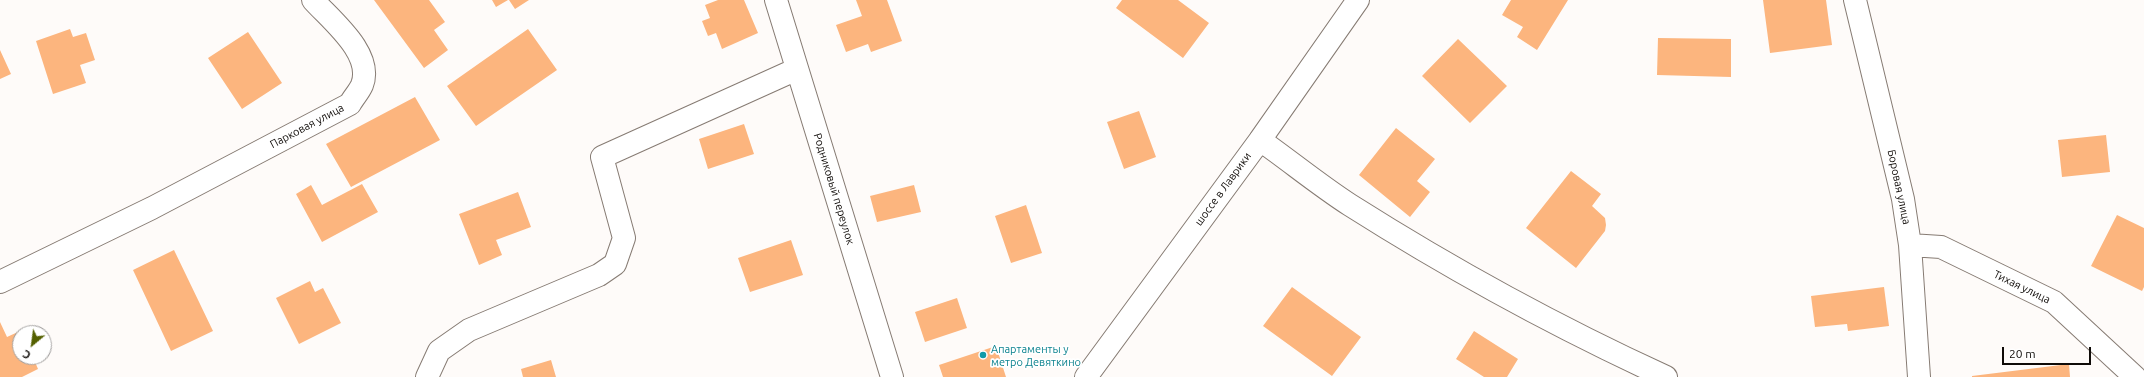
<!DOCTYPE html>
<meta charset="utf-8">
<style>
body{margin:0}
#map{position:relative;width:2144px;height:377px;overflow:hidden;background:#fefbf9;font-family:Ubuntu,sans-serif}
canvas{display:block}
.north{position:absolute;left:12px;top:325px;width:40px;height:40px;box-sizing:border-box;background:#fff;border:1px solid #9f9d9c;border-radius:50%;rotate:209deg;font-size:11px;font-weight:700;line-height:16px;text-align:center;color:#0f0b08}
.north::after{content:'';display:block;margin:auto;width:14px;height:18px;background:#546000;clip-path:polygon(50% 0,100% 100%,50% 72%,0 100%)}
.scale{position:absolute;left:2002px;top:347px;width:89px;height:18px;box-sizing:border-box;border:2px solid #0f0b08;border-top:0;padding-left:5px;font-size:12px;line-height:14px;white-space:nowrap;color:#0f0b08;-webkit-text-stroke:3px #fff;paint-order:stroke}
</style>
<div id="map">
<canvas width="2144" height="377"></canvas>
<div class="north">С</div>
<div class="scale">20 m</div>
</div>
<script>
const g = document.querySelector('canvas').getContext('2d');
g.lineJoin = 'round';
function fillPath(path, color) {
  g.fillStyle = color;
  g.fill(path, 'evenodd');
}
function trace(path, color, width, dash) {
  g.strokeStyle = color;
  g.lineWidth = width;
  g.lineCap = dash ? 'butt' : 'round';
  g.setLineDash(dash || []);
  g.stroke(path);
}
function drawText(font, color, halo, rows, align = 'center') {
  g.font = font + ' Ubuntu,sans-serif';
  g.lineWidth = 3.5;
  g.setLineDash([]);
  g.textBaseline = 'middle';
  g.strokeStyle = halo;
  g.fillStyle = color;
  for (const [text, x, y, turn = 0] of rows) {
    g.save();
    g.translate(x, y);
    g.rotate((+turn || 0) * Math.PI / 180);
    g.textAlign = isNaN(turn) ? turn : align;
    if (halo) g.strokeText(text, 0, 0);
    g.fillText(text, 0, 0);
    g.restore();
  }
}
const building = new Path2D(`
 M374,0H429L445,22L434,30L448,50L424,68Z
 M492,0H508L496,7Z
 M509,0H529L515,9Z
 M718,0H744L758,33L722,49L716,33L708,36L702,21L710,18L705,5Z
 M856,0H887L902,41L871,52L868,44L846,52L836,25L862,16Z
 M1122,0H1178L1209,23L1183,58L1116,8Z
 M1511,0H1568L1537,50L1517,37L1523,27L1502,15Z
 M1763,0H1826L1832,45L1770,53Z
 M70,29L73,37L86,33L95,60L80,65L86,83L53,94L36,41Z
 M528,29L557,70L476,126L447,86Z
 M248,32L282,83L242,109L208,58Z
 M1658,38L1731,39V77L1657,75Z
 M1458,39L1507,86L1470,123L1422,76Z
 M0,50L11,74L0,79Z
 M415,97L440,140L351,187L326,144Z
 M1139,111L1156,157L1124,169L1107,122Z
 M744,124L754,154L708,169L699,139Z
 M1396,128L1435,159L1417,181L1430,192L1410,217L1359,175Z
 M2106,135L2110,172L2062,177L2058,140Z
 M1571,171L1601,194L1592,206L1605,218L1606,225L1605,231L1576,268L1526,228Z
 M362,184L378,212L322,242L296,194L311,185L322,205Z
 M914,185L921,212L877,222L870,196Z
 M518,192L531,227L496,240L502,255L479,265L459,214Z
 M1026,205L1042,253L1011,263L995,216Z
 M2117,215L2144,228V287L2142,291L2091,266Z
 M791,240L803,275L750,292L738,258Z
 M174,250L213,331L171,351L133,270Z
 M310,281L315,292L323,288L341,323L299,344L276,298Z
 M1292,287L1361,337L1332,376L1263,326Z
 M1884,287L1889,326L1848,331L1847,324L1815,327L1811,296Z
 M957,298L967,328L925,342L915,312Z
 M0,322L7,337L20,331V357H33L38,369L22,377H0Z
 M1474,331L1518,359L1507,377H1484L1456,359Z
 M996,346L1006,377H943L939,365Z
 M551,360L556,377H523L521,369Z
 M2069,364L2070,377H1972V376Z`);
const minor = new Path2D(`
 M776,0L892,377
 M1855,0L1903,199L1910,245L1919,377
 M1260,140C1290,161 1319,185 1350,205C1451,269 1557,327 1666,377
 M1910,245L1941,247L2054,302L2135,377
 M0,282L152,208L350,104C353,98 359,92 362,85C374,54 332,21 313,0
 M427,377L439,351L469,330L599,275L615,264L624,238L602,157L797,69
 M1086,377L1260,140L1358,0`);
const markers = [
 [983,355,4,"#0f9aa8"]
];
const streetNames = [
 ["Парковая улица",307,126,-28],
 ["Боровая улица",1899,187,78],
 ["Родниковый переулок",834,189,73],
 ["шоссе в Лаврики",1223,189,-54],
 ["Тихая улица",2022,287,26]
];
const cultureNames = [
 ["Апартаменты у",991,349],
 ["метро Девяткино",991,362]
];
fillPath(building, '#fcb57e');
trace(minor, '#867b73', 24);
trace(minor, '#fff', 22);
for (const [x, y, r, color] of markers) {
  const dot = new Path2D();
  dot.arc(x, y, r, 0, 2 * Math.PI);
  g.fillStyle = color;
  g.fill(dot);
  trace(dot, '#fff', 1.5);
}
drawText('11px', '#0f0b08', '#fff', streetNames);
drawText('11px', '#0d838f', '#fff', cultureNames, 'left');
</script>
